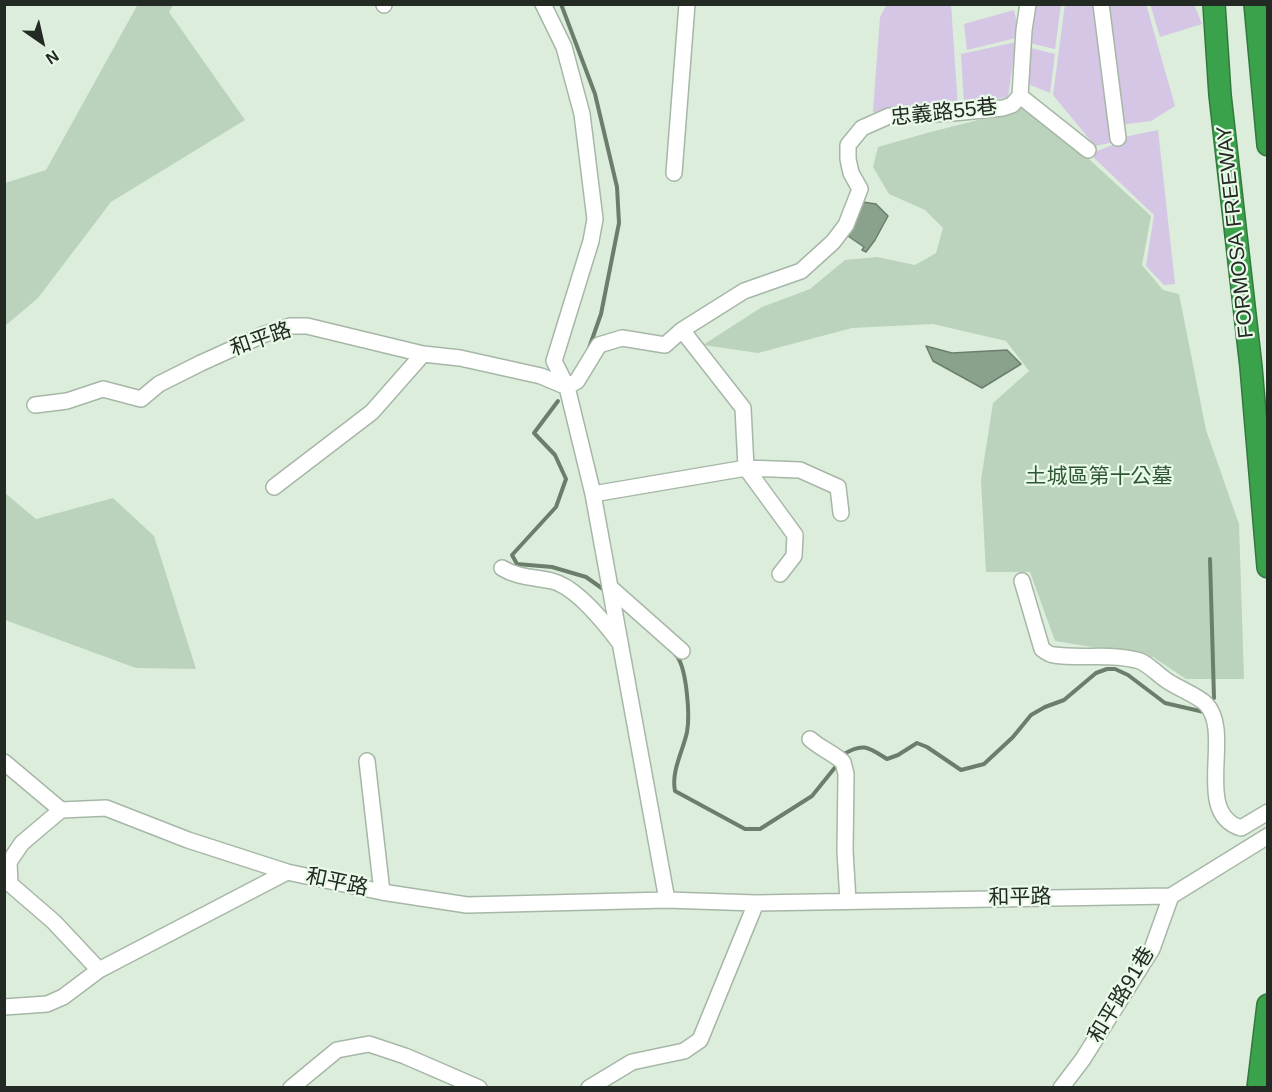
<!DOCTYPE html>
<meta charset="utf-8">
<style>
body{margin:0}
#map{position:relative;width:1272px;height:1092px;overflow:hidden;background:#dceddc;font-family:Arial,sans-serif}
canvas{display:block}
.frame{position:absolute;inset:0;border:6px solid #232923;pointer-events:none}
.north{position:absolute;left:12px;top:12px;width:60px;height:60px;-webkit-text-stroke:4px #e9fae9;paint-order:stroke;rotate:146deg;font-size:16px;font-weight:700;line-height:24px;text-align:center;color:#232923}
.north::after{content:'';display:block;margin:auto;width:21px;height:27px;background:#232923;clip-path:polygon(50% 0,100% 100%,50% 72%,0 100%)}
</style>
<div id="map">
<canvas width="1272" height="1092"></canvas>
<div class="frame"></div>
<div class="north">N</div>
</div>
<script>
const g = document.querySelector('canvas').getContext('2d');
g.lineJoin = 'round';
function fillPath(path, color) {
  g.fillStyle = color;
  g.fill(path, 'evenodd');
}
function trace(path, color, width, dash) {
  g.strokeStyle = color;
  g.lineWidth = width;
  g.lineCap = dash ? 'butt' : 'round';
  g.setLineDash(dash || []);
  g.stroke(path);
}
function drawText(font, color, halo, rows, align = 'center') {
  g.font = font + ' Arial,"Noto Sans TC",sans-serif';
  g.lineWidth = 4.5;
  g.setLineDash([]);
  g.textBaseline = 'middle';
  g.strokeStyle = halo;
  g.fillStyle = color;
  for (const [text, x, y, turn = 0] of rows) {
    g.save();
    g.translate(x, y);
    g.rotate((+turn || 0) * Math.PI / 180);
    g.textAlign = isNaN(turn) ? turn : align;
    if (halo) g.strokeText(text, 0, 0);
    g.fillText(text, 0, 0);
    g.restore();
  }
}
const green = new Path2D(`
 M138,4L173,5L169,12L245,120L111,202L38,298L5,326V183L46,170Z
 M1025,108L1090,160L1151,216L1142,265L1163,290L1179,294L1206,430L1239,524L1244,679H1186L1153,657L1055,641L1030,572H986L981,480L993,403L1029,371L1006,341L933,324L852,328L758,353L703,345L762,307L810,289L845,260L877,257L915,265L936,253L943,228L925,210L889,194L873,167L878,147L927,133Z
 M4,492L36,519L113,498L154,536L196,669L136,668L5,620Z`);
const water = new Path2D(`
 M863,202L876,204L888,216L875,240L866,252L862,250L864,247L848,236Z
 M926,346L952,353L1007,350L1021,364L982,388L933,361Z`);
const stream = new Path2D(`
 M561,4L595,94L617,187L619,223L601,314L589,348
 M558,401L534,433L555,455L566,479L556,507L512,555L517,564L552,567L586,577L603,589
 M1210,559L1214,698
 M675,654C687,665 690,716 687,732C683,751 671,771 675,791L745,829H760L812,796L837,765
 M844,754C864,742 869,748 887,759L898,755L917,743L927,747L961,770L984,764L1013,737L1031,715L1045,707L1064,700L1096,673L1107,669H1115L1128,675L1165,703L1204,712`);
const building = new Path2D(`
 M887,4H951L958,108L873,112L880,17Z
 M1034,4H1061L1055,49L1029,43Z
 M1065,4H1097L1115,142L1095,146L1053,95Z
 M1102,4H1146L1175,106L1151,121L1118,125Z
 M1150,4H1194L1202,24L1160,37Z
 M1014,10L1020,37L967,50L964,24Z
 M1016,42L1008,97L964,104L961,54Z
 M1027,47L1055,54L1050,93L1026,83Z
 M1158,130L1175,284L1164,285L1146,266L1154,215L1090,154L1117,143L1124,137Z`);
const minor = new Path2D(`
 M543,4L564,47L582,114L595,219L591,241L554,361L567,387L593,494L667,900
 M1101,4L1118,138
 M384,5V4
 M1020,96L1088,150
 M674,173L687,4
 M682,330L744,291L801,271L833,242L846,225L860,189L851,173L848,159V145L862,128L889,116L953,113L1003,108L1012,105L1020,96L1024,30L1028,4
 M567,387L577,381L599,345L622,338L665,345L682,330L743,408L746,468L800,470L838,487L841,513
 M35,405L67,401L103,389L141,399L159,384L201,363L265,334L290,326H307L423,354L460,358L541,376L567,387
 M274,487L372,412L423,354
 M593,494L746,468L795,535L794,556L780,574
 M502,568C518,578 535,577 552,581C576,587 605,623 619,642
 M1022,581L1042,649C1046,652 1050,655 1054,655C1081,659 1110,653 1136,660C1147,662 1157,674 1166,680C1177,688 1197,695 1206,704C1234,733 1192,813 1241,828L1268,812
 M612,589L682,651
 M810,739C820,748 833,753 843,762L846,774L845,851L848,901
 M367,761L382,892
 M4,762L61,810
 M99,970L54,922L10,884L9,862L22,843L61,810L106,808L188,840L287,872
 M4,1007L47,1004L63,997L99,970L287,872L382,892L467,905L667,900L756,903L1171,896L1268,836
 M291,1088L337,1050L369,1044L405,1056L479,1088
 M589,1088L632,1062L684,1051L700,1040L756,903
 M1061,1088L1083,1059L1152,949L1171,896`);
const highway = new Path2D(`
 M1214,4L1220,95L1251,367L1268,567
 M1255,4L1268,145
 M1258,1088L1268,1005`);
const streetNames = [
 ["忠義路55巷",944,113,-6],
 ["FORMOSA FREEWAY",1236,232,-96],
 ["和平路",261,340,-19],
 ["和平路",337,883,12],
 ["和平路",1020,898,-1],
 ["和平路91巷",1122,995,-59]
];
const parkNames = [
 ["土城區第十公墓",1099,477]
];
fillPath(green, '#bbd3bc');
fillPath(water, '#8aa28b');
trace(water, '#6b7e6c', 1.5);
trace(stream, '#6b7e6c', 4);
fillPath(building, '#d4c6e4');
trace(minor, '#a7b7a7', 18);
trace(highway, '#33783e', 24);
trace(minor, '#fff', 15);
trace(highway, '#3ba24c', 21);
drawText('21px', '#232923', '#e9fae9', streetNames);
drawText('21px', '#305734', '#e9fae9', parkNames);
</script>
